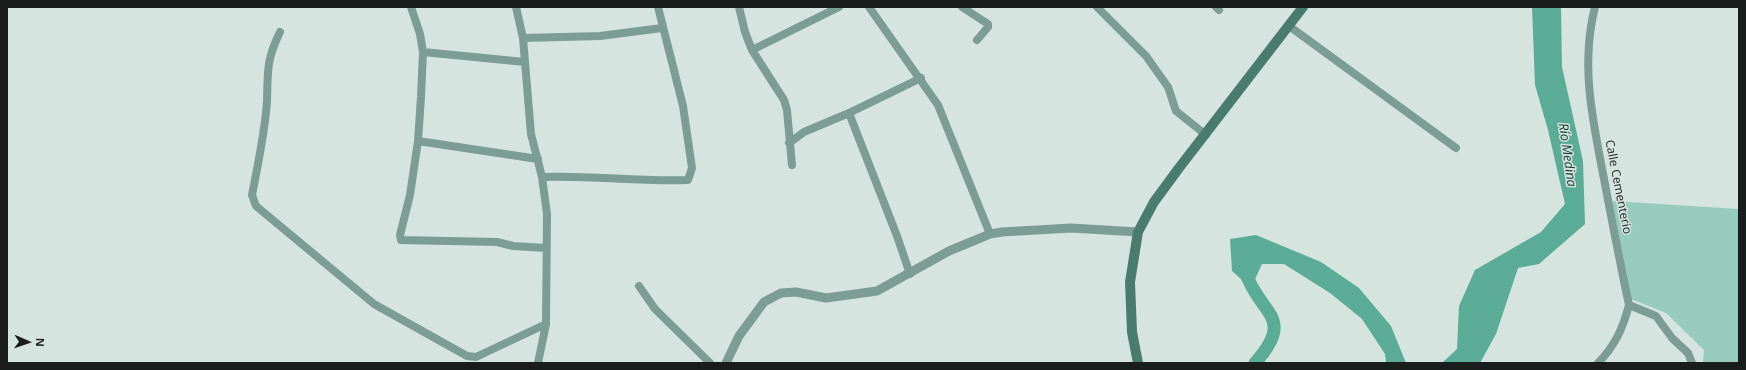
<!DOCTYPE html>
<meta charset="utf-8">
<style>
body{margin:0}
#map{position:relative;width:1746px;height:370px;overflow:hidden;background:#d6e4df;font-family:"Open Sans",sans-serif}
canvas{display:block}
.frame{position:absolute;inset:0;border:8px solid #191e1d;pointer-events:none}
.north{position:absolute;left:8px;top:322px;width:40px;height:40px;-webkit-text-stroke:3px #d6e4df;paint-order:stroke;rotate:92deg;font-size:11px;font-weight:700;line-height:16px;text-align:center;color:#191e1d}
.north::after{content:'';display:block;margin:auto;width:14px;height:18px;background:#191e1d;clip-path:polygon(50% 0,100% 100%,50% 72%,0 100%)}
</style>
<div id="map">
<canvas width="1746" height="370"></canvas>
<div class="frame"></div>
<div class="north">N</div>
</div>
<script>
const g = document.querySelector('canvas').getContext('2d');
g.lineJoin = 'round';
function fillPath(path, color) {
  g.fillStyle = color;
  g.fill(path, 'evenodd');
}
function trace(path, color, width, dash) {
  g.strokeStyle = color;
  g.lineWidth = width;
  g.lineCap = dash ? 'butt' : 'round';
  g.setLineDash(dash || []);
  g.stroke(path);
}
function drawText(font, color, halo, rows, align = 'center') {
  g.font = font + ' "Open Sans",sans-serif';
  g.lineWidth = 3;
  g.setLineDash([]);
  g.textBaseline = 'middle';
  g.strokeStyle = halo;
  g.fillStyle = color;
  for (const [text, x, y, turn = 0] of rows) {
    g.save();
    g.translate(x, y);
    g.rotate((+turn || 0) * Math.PI / 180);
    g.textAlign = isNaN(turn) ? turn : align;
    if (halo) g.strokeText(text, 0, 0);
    g.fillText(text, 0, 0);
    g.restore();
  }
}
const green = new Path2D(`
 M1612,201L1739,209V363H1703L1704,350L1666,313L1631,299Z`);
const water = new Path2D(`
 M1532,7H1561L1562,67L1583,161L1585,224L1539,264L1518,268L1496,334L1480,363H1442L1457,349L1459,306L1475,270L1541,232L1565,204L1548,130L1535,85Z
 M1256,235L1321,262L1359,288L1391,326L1406,363H1386L1385,354L1362,319L1330,293L1284,264H1262L1251,288L1232,271L1230,239Z`);
const river = new Path2D(`
 M1245,271C1259,315 1297,316 1255,363`);
const minor = new Path2D(`
 M411,7L420,34L423,52L421,97L418,141L410,195L400,235L401,240L497,242L513,246L546,248
 M516,7L523,38L531,134L542,177L547,214L546,324L538,363
 M739,7L745,32L752,50L784,100L787,110L792,165
 M869,7L938,105L990,234
 M962,7L988,24V27L977,40
 M1097,7L1146,56L1168,87L1176,111L1206,135
 M1216,7L1219,10
 M1595,7C1580,66 1593,121 1604,179C1612,221 1620,263 1629,305C1623,328 1615,346 1598,363
 M1289,26L1456,148
 M280,32C266,61 268,70 267,101C265,132 258,164 252,195L256,206L374,304L467,356L476,357L546,324
 M523,38L600,36L662,28
 M752,50L839,7
 M423,52L525,62
 M418,141L538,159
 M789,143L804,132L849,113
 M542,177C591,175 639,182 688,180L692,168L683,106L658,7
 M910,274L897,236L849,113L921,78
 M639,286L655,309L710,363
 M1629,305L1656,316L1672,338L1688,353L1692,363`);
const tertiary = new Path2D(`
 M726,363L739,336L764,302L781,293L796,292L826,298L877,291L949,251L990,234L1002,232L1071,228L1138,232`);
const secondary = new Path2D(`
 M1138,363L1132,332L1130,282L1138,232L1154,202L1179,168L1303,7`);
const streetNames = [
 ["Calle Cementerio",1618,187,79]
];
const waterNames = [
 ["Río Medina",1567,155,82]
];
fillPath(green, '#97cbbb');
fillPath(water, '#5bac97');
trace(river, '#5bac97', 13);
trace(minor, '#7c9d93', 8);
trace(tertiary, '#7c9d93', 9);
trace(secondary, '#4a7c6e', 10);
drawText('12px', '#191e1d', '#d6e4df', streetNames);
drawText('italic 13px', '#12382f', '#d6e4df', waterNames);
</script>
